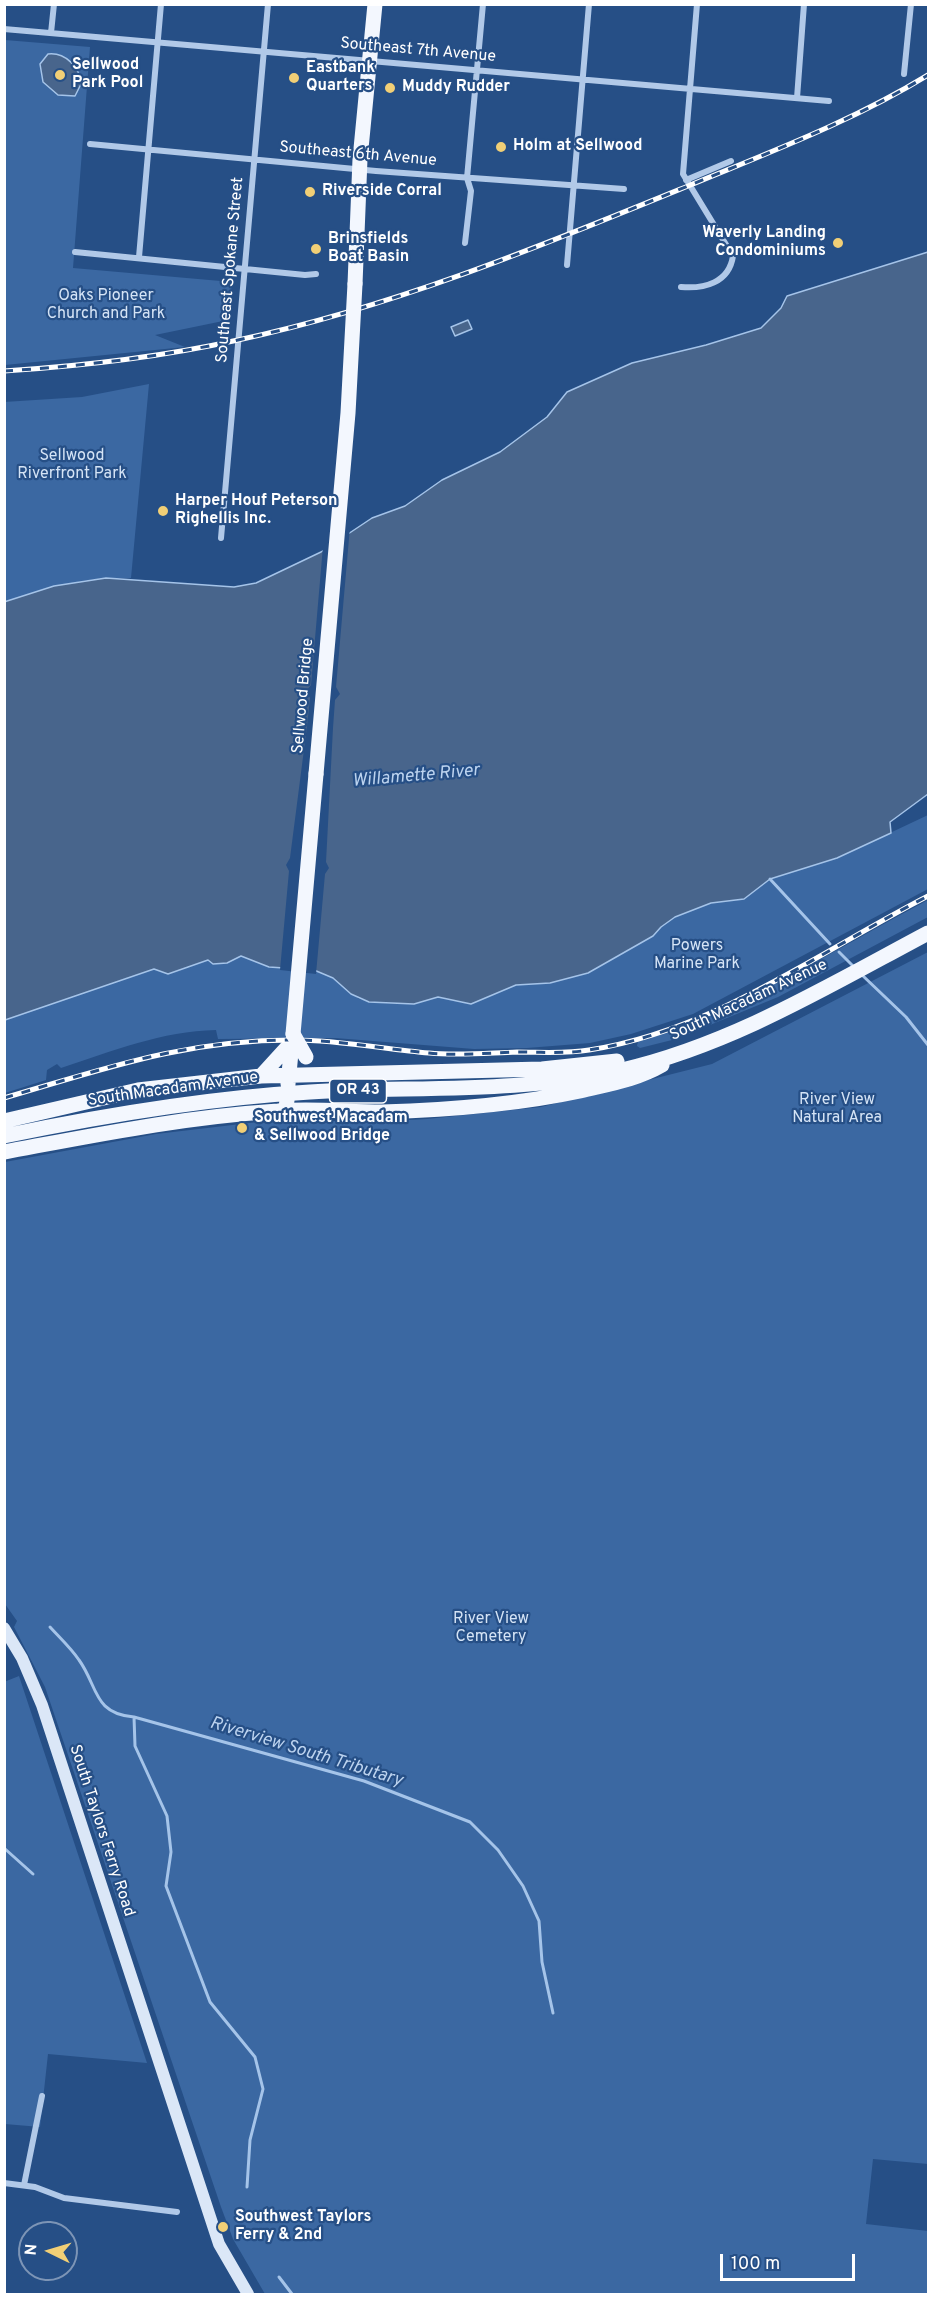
<!DOCTYPE html>
<style>
body{margin:0}
#map{position:relative;width:933px;height:2299px;overflow:hidden;background:#264f86;font-family:Overpass,sans-serif}
canvas{display:block}
.frame{position:absolute;inset:0;border:6px solid #fff;pointer-events:none}
.north{position:absolute;left:18px;top:2221px;width:60px;height:60px;box-sizing:border-box;background:#264f86;border:2px solid #7d95b6;border-radius:50%;rotate:275deg;font-size:16px;font-weight:700;line-height:24px;text-align:center;color:#fff}
.north::after{content:'';display:block;margin:auto;width:21px;height:27px;background:#f1cf76;clip-path:polygon(50% 0,100% 100%,50% 72%,0 100%)}
.scale{position:absolute;left:720px;top:2254px;width:135px;height:27px;box-sizing:border-box;border:3px solid #fff;border-top:0;padding-left:8px;font-size:18px;line-height:21px;white-space:nowrap;color:#fff;-webkit-text-stroke:4px #264f86;paint-order:stroke}
</style>
<div id="map">
<canvas width="933" height="2299"></canvas>
<div class="frame"></div>
<div class="north">N</div>
<div class="scale">100 m</div>
</div>
<script>
const g = document.querySelector('canvas').getContext('2d');
g.lineJoin = 'round';
function fillPath(path, color) {
  g.fillStyle = color;
  g.fill(path, 'evenodd');
}
function trace(path, color, width, dash) {
  g.strokeStyle = color;
  g.lineWidth = width;
  g.lineCap = dash ? 'butt' : 'round';
  g.setLineDash(dash || []);
  g.stroke(path);
}
function drawText(font, color, halo, rows, align = 'center') {
  g.font = font + ' Overpass,sans-serif';
  g.lineWidth = 4.5;
  g.setLineDash([]);
  g.textBaseline = 'middle';
  g.strokeStyle = halo;
  g.fillStyle = color;
  for (const [text, x, y, turn = 0] of rows) {
    g.save();
    g.translate(x, y);
    g.rotate((+turn || 0) * Math.PI / 180);
    g.textAlign = isNaN(turn) ? turn : align;
    if (halo) g.strokeText(text, 0, 0);
    g.fillText(text, 0, 0);
    g.restore();
  }
}
const green = new Path2D(`
 M5,40L90,47L73,268L232,282L228,320L155,335L185,347L5,365Z
 M149,384L131,578H105L81,581L5,602L4,402L82,397Z
 M928,815V889L693,1014L631,1034L590,1043L527,1048L474,1049L335,1038L218,1039L216,1030C162,1031 113,1051 61,1068L57,1064L47,1070L46,1080L5,1093L4,1020L154,969L169,974L208,960L227,963L241,956L277,967L314,970L333,978L359,999L381,1003L413,1004L438,997L471,1004L516,984L550,983L588,973L653,936L661,927L675,917L711,903L744,899L770,879L837,858Z
 M928,900V917L778,997L676,1039L640,1048L637,1046L638,1041C741,1009 834,950 928,900Z
 M928,952V2164L873,2159L866,2224L928,2231V2294H265L233,2239L221,2207L45,1687L14,1627L17,1621L5,1604V1162L156,1134L275,1120L305,1118L353,1123L427,1119L541,1107L712,1064Z
 M19,1676L147,2063L48,2054L40,2127L5,2124L4,1682Z`);
const water = new Path2D(`
 M48,54C65,52 80,67 81,84L75,96L58,95L43,82L40,64Z
 M928,252V794L890,822L891,833L837,858L770,879L744,899L711,903L675,917L661,927L653,936L588,973L550,983L516,985L471,1004L438,997L414,1004L369,1002L351,994L333,978L314,970L269,967L241,956L227,963L213,964L208,960L168,974L154,969L5,1020L4,602L54,586L106,578L234,587L256,583L321,552L372,518L405,506L442,480L500,452L547,417L567,392L632,363L706,345L761,328L781,308L787,296Z
 M468,320L472,329L455,336L451,327Z`);
const pier = new Path2D(`
 M350,527L336,687L340,694L335,700L333,728L326,862L329,868L325,874L316,974L280,970L289,871L286,865L290,858L307,726L310,698L306,691L311,685L323,546Z`);
const stream = new Path2D(`
 M770,879L830,944
 M839,952L855,968
 M862,975L906,1017L928,1045
 M50,1627C60,1638 71,1648 79,1660C98,1686 93,1714 134,1717L135,1746L167,1816L171,1852L166,1886L210,2002L255,2057L263,2089L250,2140L247,2187
 M134,1717L364,1781L470,1822L498,1850L523,1886L539,1921L542,1962L553,2013
 M4,1848L33,1874
 M279,2277L292,2294`);
const street = new Path2D(`
 M4,29L829,101
 M51,33L54,4
 M904,74L911,4
 M797,98L804,4
 M90,144L376,171L624,189
 M686,180L731,161
 M465,243L471,191L467,178L483,4
 M75,252L305,275L316,274
 M139,257L161,4
 M567,265L589,4
 M681,287C704,289 729,283 733,256L683,174L697,4
 M221,538L268,4
 M4,2183L35,2187L64,2198L177,2212
 M24,2185L42,2096`);
const secondary = new Path2D(`
 M4,1628L22,1658L42,1705L219,2244L248,2294`);
const primary = new Path2D(`
 M355,284L360,159L375,4
 M293,1034L316,774
 M261,1076L292,1042
 M288,1084L292,1042
 M4,1121L138,1090L261,1076L542,1069L617,1061
 M4,1136C105,1115 207,1098 310,1092C413,1086 520,1094 622,1070C731,1045 830,985 928,933
 M4,1152C96,1135 184,1117 278,1111C312,1108 347,1112 382,1112C448,1110 515,1105 580,1091C608,1084 636,1080 662,1065`);
const rail = new Path2D(`
 M4,371C83,366 161,357 238,340C393,307 541,246 688,186C770,152 853,121 928,75
 M4,1098C107,1068 184,1040 294,1040C339,1040 384,1049 429,1053C458,1056 487,1053 517,1052C541,1052 566,1054 589,1050C713,1031 819,952 928,896`);
const primaryBridge = new Path2D(`
 M316,774L348,413L355,284
 M293,1034L306,1057
 M286,1108L288,1092`);
const markers = [
 [60,75,6,"#f1cf76"],
 [294,78,6,"#f1cf76"],
 [390,88,6,"#f1cf76"],
 [501,147,6,"#f1cf76"],
 [310,192,6,"#f1cf76"],
 [838,243,6,"#f1cf76"],
 [316,249,6,"#f1cf76"],
 [163,511,6,"#f1cf76"],
 [242,1128,6,"#f1cf76"],
 [223,2227,6,"#f1cf76"]
];
const shields = [
 [358,1091,57]
];
const shieldNames = [
 ["OR 43",358,1091]
];
const streetNames = [
 ["Southeast 7th Avenue",418,51,5],
 ["Southeast 6th Avenue",358,155,5],
 ["Southeast Spokane Street",231,270,-85],
 ["Sellwood Bridge",304,696,-85],
 ["South Macadam Avenue",749,1001,-25],
 ["South Macadam Avenue",173,1090,-8],
 ["South Taylors Ferry Road",101,1831,72]
];
const poiNames = [
 ["Sellwood",72,66],
 ["Park Pool",72,84],
 ["Eastbank",306,69],
 ["Quarters",306,87],
 ["Muddy Rudder",402,88],
 ["Holm at Sellwood",513,147],
 ["Riverside Corral",322,192],
 ["Waverly Landing",826,234,"right"],
 ["Condominiums",826,252,"right"],
 ["Brinsfields",328,240],
 ["Boat Basin",328,258],
 ["Harper Houf Peterson",175,502],
 ["Righellis Inc.",175,520],
 ["Southwest Macadam",254,1119],
 ["& Sellwood Bridge",254,1137],
 ["Southwest Taylors",235,2218],
 ["Ferry & 2nd",235,2236]
];
const parkNames = [
 ["Oaks Pioneer",106,297],
 ["Church and Park",106,315],
 ["Sellwood",72,457],
 ["Riverfront Park",72,475],
 ["Powers",697,947],
 ["Marine Park",697,965],
 ["River View",837,1101],
 ["Natural Area",837,1119],
 ["River View",491,1620],
 ["Cemetery",491,1638]
];
const waterNames = [
 ["Willamette River",416,777,-5],
 ["Riverview South Tributary",306,1753,17]
];
fillPath(green, '#3b68a2');
fillPath(water, '#48658c');
trace(water, '#a5c4e9', 1.5);
fillPath(pier, '#264f86');
trace(stream, '#a5c4e9', 3);
trace(street, '#b1c9e8', 6);
trace(secondary, '#dbe7f7', 12);
trace(primary, '#f3f7fe', 15);
trace(rail, '#fff', 5);
trace(rail, '#264f86', 3, [9]);
trace(primaryBridge, '#f3f7fe', 15);
for (const [x, y, r, color] of markers) {
  const dot = new Path2D();
  dot.arc(x, y, r, 0, 2 * Math.PI);
  g.fillStyle = color;
  g.fill(dot);
  trace(dot, '#264f86', 2);
}
for (const [x, y, w] of shields) {
  const box = new Path2D();
  box.roundRect(x - w / 2, y - 12, w, 24, 4.5);
  g.fillStyle = '#264f86';
  g.fill(box);
  trace(box, '#fff', 1.5);
}
drawText('bold 15px', '#fff', null, shieldNames);
drawText('16px', '#fff', '#264f86', streetNames);
drawText('bold 16px', '#fff', '#264f86', poiNames, 'left');
drawText('16px', '#d5e4f6', '#264f86', parkNames);
drawText('italic 18px', '#bcd3ef', '#264f86', waterNames);
</script>
